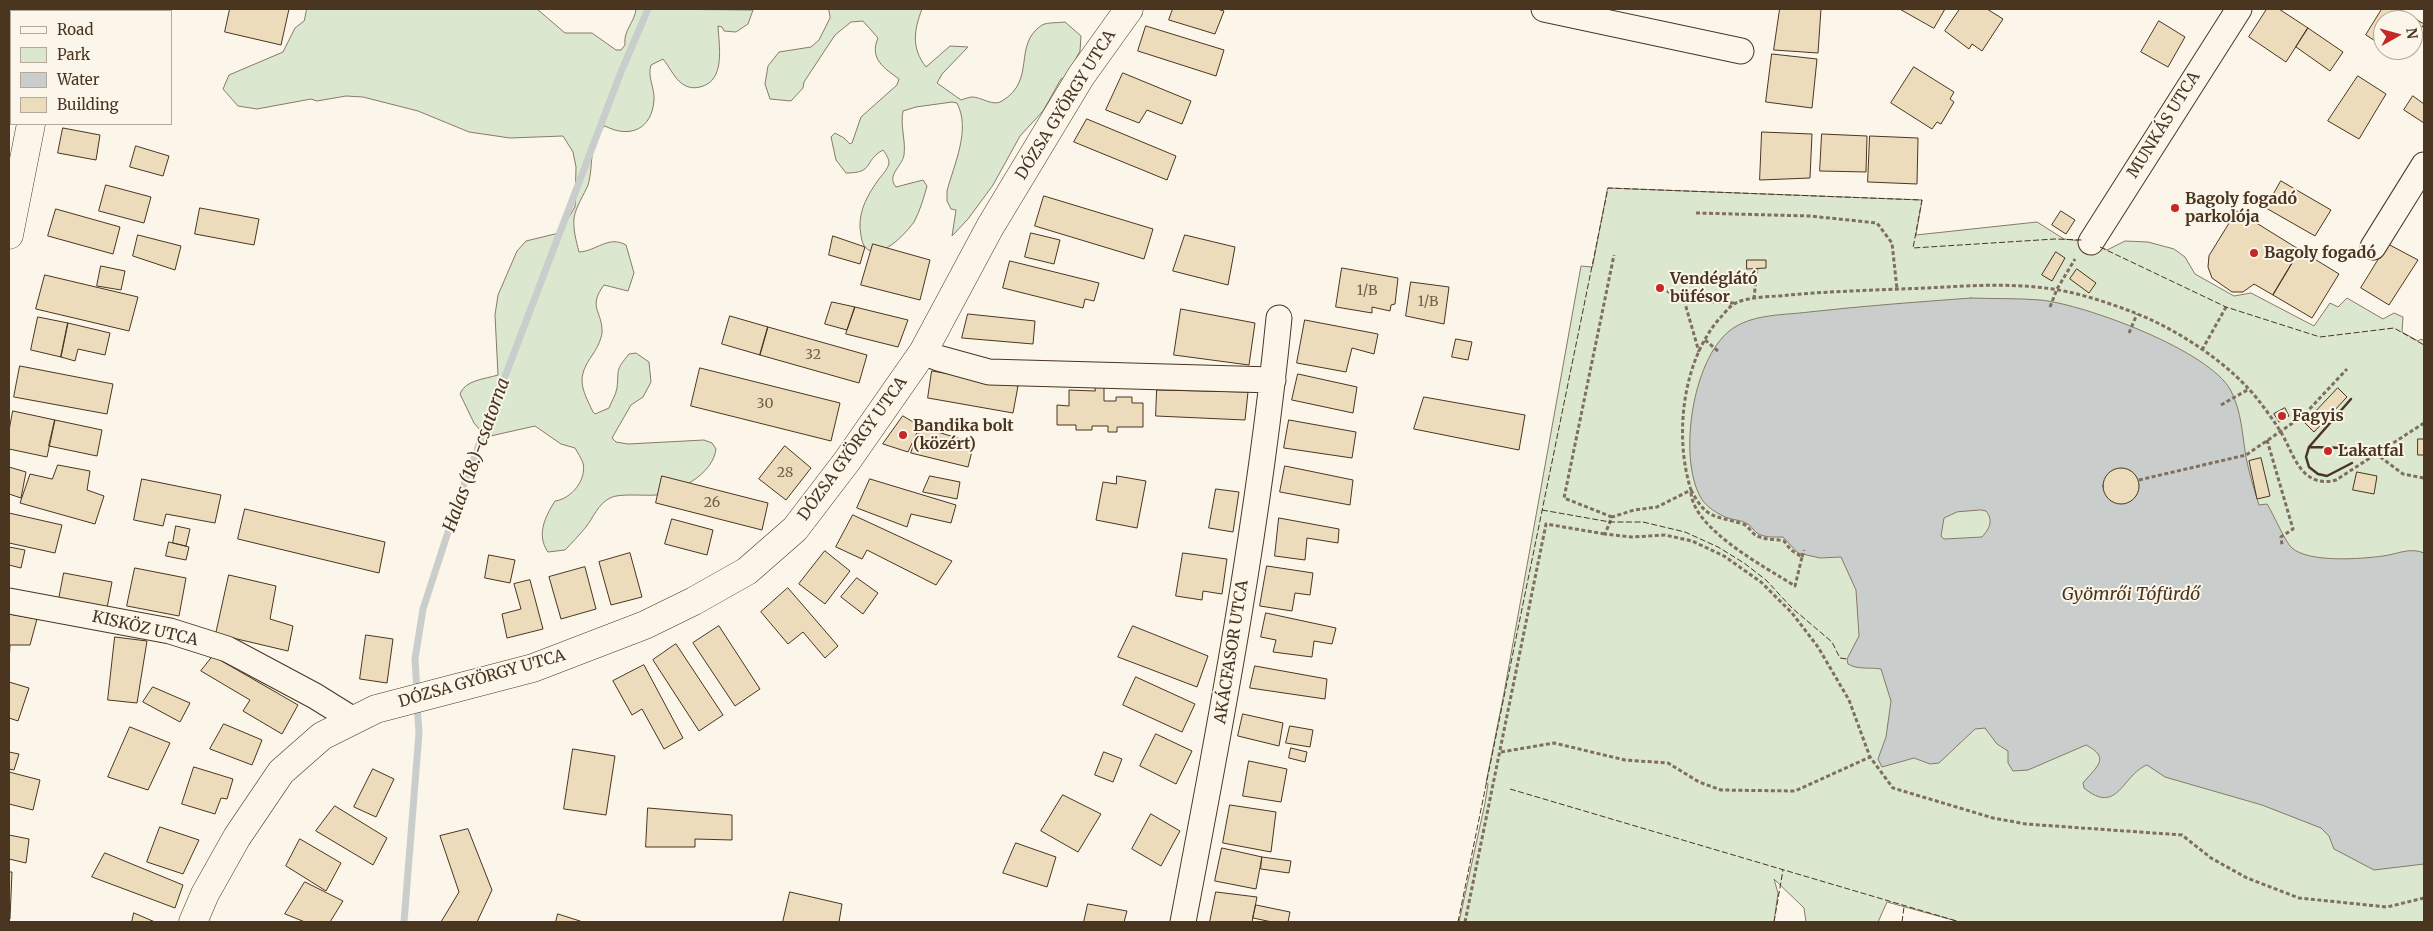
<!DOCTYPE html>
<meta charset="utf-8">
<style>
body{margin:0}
#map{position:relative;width:2433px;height:931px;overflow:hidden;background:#fbf6e9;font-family:Merriweather,serif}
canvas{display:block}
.frame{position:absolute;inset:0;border:10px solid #4a3520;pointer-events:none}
.legend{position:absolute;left:10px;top:10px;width:162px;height:115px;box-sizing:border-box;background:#fbf6e9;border:1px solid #b4a999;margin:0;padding:6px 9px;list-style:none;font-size:15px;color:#4a3520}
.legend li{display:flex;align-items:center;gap:10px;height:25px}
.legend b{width:25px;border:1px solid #b4a999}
.north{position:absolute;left:2373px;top:10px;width:50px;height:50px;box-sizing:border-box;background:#fbf6e9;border:1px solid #b4a999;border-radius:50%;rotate:83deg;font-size:14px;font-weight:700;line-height:20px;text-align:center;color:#4a3520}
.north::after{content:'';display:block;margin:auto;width:18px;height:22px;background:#c62828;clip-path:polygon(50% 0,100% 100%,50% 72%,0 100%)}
</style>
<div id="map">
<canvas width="2433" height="931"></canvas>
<div class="frame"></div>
<ul class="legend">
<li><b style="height:6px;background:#fbf6e9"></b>Road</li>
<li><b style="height:14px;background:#dce7d0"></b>Park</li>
<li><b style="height:14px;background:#c9cecd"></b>Water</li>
<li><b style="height:14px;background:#ecdcbc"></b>Building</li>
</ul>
<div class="north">N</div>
</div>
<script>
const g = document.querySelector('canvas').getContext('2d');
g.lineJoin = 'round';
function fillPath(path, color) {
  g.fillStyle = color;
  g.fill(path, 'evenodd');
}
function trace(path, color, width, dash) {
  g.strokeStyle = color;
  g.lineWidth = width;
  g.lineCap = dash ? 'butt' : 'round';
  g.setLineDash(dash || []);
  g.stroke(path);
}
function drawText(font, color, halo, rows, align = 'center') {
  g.font = font + ' Merriweather,serif';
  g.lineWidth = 4;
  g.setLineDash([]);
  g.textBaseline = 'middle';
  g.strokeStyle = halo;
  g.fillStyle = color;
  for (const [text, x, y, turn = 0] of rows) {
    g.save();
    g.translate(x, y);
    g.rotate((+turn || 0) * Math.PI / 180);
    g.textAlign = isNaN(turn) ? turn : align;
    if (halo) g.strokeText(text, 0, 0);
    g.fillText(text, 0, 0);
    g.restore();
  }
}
const green = new Path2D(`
 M307,9H537L565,33H592L616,50H621L625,45C623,30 635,22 636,9L753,10L748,24L736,32L724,31L722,27L718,26C719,46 726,81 700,87C692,89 685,87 679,81C675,78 668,65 663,59L651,65C647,77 655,88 654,100C652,129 630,139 605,126C588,137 594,167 588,185C584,195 576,206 574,218C573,230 576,240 579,252C597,251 608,235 626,245L634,273L628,291L604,285C587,308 603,311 602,333C601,340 597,348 593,354C576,378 581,387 593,412L595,414L609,408C611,402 616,395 617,388C619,369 615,371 629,354L636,353L649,362L651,382L643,397L631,405L612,438L616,442L628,444L704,440L712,443L716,449C713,474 679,492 656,495C645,496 618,493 610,498C598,504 593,518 586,527C579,535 572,543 565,550L548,552C536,535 545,517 555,501C571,499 587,480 583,463C581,458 578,453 575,448L561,444L535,426L486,437L474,423L460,394C465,380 485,379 498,375L495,315L498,295L517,251L526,241L559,233L575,207L576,167L573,152L563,136L510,138L469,132L418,111L363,97L346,96L317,101L311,99L257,109L238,106L223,89L229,75L283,52L295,28L304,21Z
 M829,9H922C914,30 911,48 926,67L950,46L968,47L942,74L937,83L961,100C964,99 969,97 972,97C982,97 993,107 1002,101C1037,80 1012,45 1042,25C1048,22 1059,23 1065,22L1081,36L1080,51L1066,77L1061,79L1043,111L1020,136L993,185L968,219L952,236L956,210L951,209L947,201V191C954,164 971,130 957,103L952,102L916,107L903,111C900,126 906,141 904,155C902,167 886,175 896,187L923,180L927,186C924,197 920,211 914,222C906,233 879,263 865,247C861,242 861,234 860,228C859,210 868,194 879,179C882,175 888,169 889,163C889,158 885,153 883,150C863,161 875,173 846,173L836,160L831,137L835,133L844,138L850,144L852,143L861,117L897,85L899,79C884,68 869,59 878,38L863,21L851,22L835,35L804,82L803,88L791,101L770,99L765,84L768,66L779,52L811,47L819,40L830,18Z
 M1608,188L1922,200L1916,235L2037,222L2064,239L2091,242L2107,250L2125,241L2148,242L2174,249L2185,257L2195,274L2234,296L2251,293L2314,326L2330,303L2338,307L2347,298L2383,319L2394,313L2403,317L2402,332L2418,341L2421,339L2424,341V922H1960L1887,902L1878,922H1806L1804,908L1774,879L1778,893L1774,922H1459L1485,803L1488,784L1486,783L1504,693L1581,266L1592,267Z`);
const water = new Path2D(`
 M1971,298C1994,299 2017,298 2040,300C2084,304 2211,351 2231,391C2242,413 2242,434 2246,457C2249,473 2254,489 2259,505L2267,504C2273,513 2285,542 2292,548C2309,563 2361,559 2383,556C2398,554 2410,547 2424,553V864L2374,870L2334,849L2329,836L2321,828L2262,805L2165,777L2147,765C2122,775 2118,816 2084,788L2083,783C2097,766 2111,758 2086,745L2028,770L2013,771L2008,763V751L1997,744L1985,728L1975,729L1939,763L1930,764L1914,758L1882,767L1878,759L1886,737L1891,701L1881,669C1870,667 1858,670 1848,664L1847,659L1859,636L1856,590L1841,557L1820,558L1798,553L1783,537C1774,537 1765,538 1757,533C1753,530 1751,525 1746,523C1741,520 1733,520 1728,518C1719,515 1705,506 1701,498C1677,457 1693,352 1735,327C1756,314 1785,315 1809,312C1863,306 1917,302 1971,298ZM1981,510L1986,511C1994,521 1989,529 1982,537L1944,539L1941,536L1944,518L1957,512Z`);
const stream = new Path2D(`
 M417,693L415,659L423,609L461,492L621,72L648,9
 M404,922L419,733L417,703`);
const building = new Path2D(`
 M230,9H289L281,45L225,32Z
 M1173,9H1217L1224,11L1215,34L1169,20Z
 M1780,9H1821L1818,53L1774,50Z
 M1900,9H1945L1934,28Z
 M1960,9H1987L2003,19L1982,51L1972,44L1969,49L1945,31Z
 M2267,9H2279L2308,28L2286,62L2249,37Z
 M2382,9H2399L2424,24L2413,41V20H2383V46L2366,35Z
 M2159,21L2185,37L2168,67L2141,52Z
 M1146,26L1224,50L1216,76L1138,51Z
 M2308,28L2343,52L2330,71L2296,47Z
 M2390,50H2408L2403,58Z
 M1772,54L1817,59L1812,108L1766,102Z
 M1914,67L1954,92L1950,99L1954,102L1941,124L1937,122L1932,129L1891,103Z
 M1123,73L1191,101L1182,124L1147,110L1139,123L1106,110Z
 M2358,76L2386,94L2359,139L2328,121Z
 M2413,96L2424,104V123L2404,110Z
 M1087,119L1176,156L1167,180L1074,142Z
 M63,128L100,135L96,160L58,153Z
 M1762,132L1812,134L1810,178L1760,180Z
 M1822,134L1867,136L1866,172L1820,171Z
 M1870,136L1918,138L1917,184L1868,182Z
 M136,146L169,156L163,176L130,167Z
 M2281,181L2331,210L2315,236L2266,208Z
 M106,185L151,197L144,223L99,211Z
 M1044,196L1153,229L1144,259L1035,226Z
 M200,208L259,219L254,245L195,234Z
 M56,209L120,227L113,254L48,236Z
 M2061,211L2075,220L2066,234L2052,225Z
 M2237,211L2300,250L2273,295L2254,284L2243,292H2232L2212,278L2208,267L2209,256Z
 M1031,233L1060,240L1054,264L1025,257Z
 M138,235L181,246L175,270L133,256Z
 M1185,235L1235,247L1228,285L1173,271Z
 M833,236L865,247L860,264L829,255Z
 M873,244L930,260L920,300L861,285Z
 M2388,244L2418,260L2389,305L2361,288Z
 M2300,250L2339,274L2312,318L2273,295Z
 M2056,252L2065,258L2052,281L2042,275Z
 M1747,260H1766V268L1747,269Z
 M1010,261L1099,283L1094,301L1085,299L1083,308L1003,288Z
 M101,266L125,271L121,290L97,286Z
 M1342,268L1398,278L1395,304L1391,305L1390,311L1372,307V313L1336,307Z
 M2077,269L2096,283L2089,293L2070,279Z
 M45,275L138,297L129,331L36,309Z
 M1411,282L1449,287L1444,324L1406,316Z
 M832,302L855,307L847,330L825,324Z
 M855,307L908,320L898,347L846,334Z
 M1181,309L1255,323L1249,365L1174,355Z
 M968,314L1035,321L1033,344L962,338Z
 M730,316L768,327L760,355L722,344Z
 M38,317L68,323L61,357L31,350Z
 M1305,320L1378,334L1374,354L1352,348L1346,372L1297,363Z
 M68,323L110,333L105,355L78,349L75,361L61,357Z
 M768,327L867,355L859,383L760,355Z
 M1456,339L1472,342L1468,360L1452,357Z
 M20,366L113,384L107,414L14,397Z
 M700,368L840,403L831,441L691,406Z
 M932,371L1018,386L1013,413L928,398Z
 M1298,374L1357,387L1353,413L1292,400Z
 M1095,386H1104V401H1116V397H1132V403H1143V427H1117V432H1108V426H1092V430H1076V425H1057V405L1069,406V390L1095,391Z
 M2338,388L2347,397L2314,432L2305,423Z
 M1157,390L1248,392L1245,420L1156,416Z
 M1424,397L1525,415L1519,450L1414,429Z
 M2285,408L2289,416L2279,422L2274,414Z
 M13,411L55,420L47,457L9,449V431Z
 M903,416L920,426L908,452L883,444Z
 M55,420L102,430L97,456L49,446Z
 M1289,420L1356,432L1352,458L1284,448Z
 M921,427L974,443L968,467L911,453Z
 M2418,439H2424V455H2418Z
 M785,446L811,468L786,500L759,479Z
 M2261,458L2270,496L2257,499L2249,461Z
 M58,465L90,471L87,490L104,496L95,524L20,503L30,474L52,479Z
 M1285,466L1353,480L1350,505L1280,492Z
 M9,467L26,472L21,498L9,494Z
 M2103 486a18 18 0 1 1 36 0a18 18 0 1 1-36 0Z
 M2357,472L2377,476L2374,494L2353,490Z
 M662,476L768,503L762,530L656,503Z
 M930,476L960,482L957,499L923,492Z
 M1117,476L1146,481L1137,528L1096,520L1103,482L1116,484Z
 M142,479L221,495L215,523L166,514L163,526L134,520Z
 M870,479L956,505L951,523L911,514L907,527L857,508Z
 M1216,489L1239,492L1233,532L1209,528Z
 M245,509L385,542L379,573L238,539Z
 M9,513L62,525L55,553L9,543Z
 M853,515L952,561L936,585L867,550L862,559L836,547Z
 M1279,518L1339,529L1338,543L1307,538L1305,560L1275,556Z
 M672,519L713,530L707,555L665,544Z
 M176,526L190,529L186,546L173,543Z
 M169,542L189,547L186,560L166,556Z
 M9,547L25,550L21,568L9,565Z
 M825,551L850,571L825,604L799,584Z
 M630,553L642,597L611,605L599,562Z
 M1183,553L1227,559L1222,594L1203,591L1202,600L1176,596Z
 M489,555L515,560L510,583L485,578Z
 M1267,566L1313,573L1310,595L1295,593L1292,611L1260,606Z
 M585,567L596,609L561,619L549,577Z
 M135,568L186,578L179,616L127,606Z
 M64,573L112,582L107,608L59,599Z
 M229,575L276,586L270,619L293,626L288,651L216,634Z
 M857,578L878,593L863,614L841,597Z
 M530,580L543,629L507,638L502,614L521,609L514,584Z
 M788,588L838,646L825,658L803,632L788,644L761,612Z
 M1266,613L1336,628L1332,644L1314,641L1312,657L1273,652L1276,640L1261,637Z
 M9,614L37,619L30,645H10L9,663Z
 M719,626L760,689L735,706L693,643Z
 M1133,626L1208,656L1197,687L1118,657Z
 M366,635L393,639L387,683L360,679Z
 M115,637L147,641L137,703L108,700Z
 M676,644L723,715L699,731L653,660Z
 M213,656L298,705L282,734L243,711L250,700L201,671Z
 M644,665L683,738L664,749L642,709L632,715L613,681Z
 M1255,666L1327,679L1325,699L1250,688Z
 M1136,677L1195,704L1182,732L1123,705Z
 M9,682L29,688L18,721L9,718Z
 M153,687L190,703L180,722L143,702Z
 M1243,714L1283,723L1279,746L1238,736Z
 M224,724L262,740L252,765L210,749Z
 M1290,726L1313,730L1310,747L1286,743Z
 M130,727L170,743L148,790L108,777Z
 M1156,734L1192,751L1176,784L1140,766Z
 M1291,748L1307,752L1305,762L1289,758Z
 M573,749L615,756L606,815L564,809Z
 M9,752L19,754L14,770L9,769Z
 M1104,752L1122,759L1113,782L1095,775Z
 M1249,761L1287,769L1281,802L1243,796Z
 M194,767L233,779L227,799L221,798L215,814L182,804Z
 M373,769L394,779L376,817L354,807Z
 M9,772L40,780L33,810L9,804Z
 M1063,795L1101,814L1078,852L1041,831Z
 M1230,805L1276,812L1271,852L1223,843Z
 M335,806L387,838L373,865L316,831Z
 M648,808L732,815V840L695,839V847H646Z
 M1151,814L1180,831L1161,866L1132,849Z
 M160,827L199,840L183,874L147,862Z
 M468,829L492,890L477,922H441L459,892L440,836Z
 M9,835L29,839L26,863L9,859Z
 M300,839L341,863L326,891L286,866Z
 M1016,843L1056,857L1047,887L1003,873Z
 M1222,848L1262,857L1256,889L1215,881Z
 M105,853L183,885L175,908L92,877Z
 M1262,857L1291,861L1289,873L1261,869Z
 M9,872H12L10,919H9Z
 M305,882L343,901L330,922H305L285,914Z
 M790,892L842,904L839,922H783Z
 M1216,892L1257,897L1252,922H1210Z
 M1088,904L1127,911L1124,922H1084Z
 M1256,905L1290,912L1288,922H1272L1253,918Z
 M134,913L155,922H132Z
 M558,914L583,922H556Z`);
const path = new Path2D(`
 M1696,213L1810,216L1877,223L1892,243L1897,289
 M1667,291L1684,300L1735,303
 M1754,299L1757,268
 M1684,300L1699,352
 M2050,307L2057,289L2075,259
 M2129,333L2137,314
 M1705,340L1718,351
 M2202,350L2226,307
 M2221,405L2249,389
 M2424,423L2336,480C2326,483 2316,482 2307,475C2295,465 2290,448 2282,434C2276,424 2269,414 2262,405C2233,365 2176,328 2130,311C2103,301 2073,291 2045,288C2006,283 1965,286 1926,288C1880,290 1834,291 1789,295C1773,297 1750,296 1736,303C1730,305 1725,313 1720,318C1682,361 1674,437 1691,490L1657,507L1634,510L1612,517L1605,534L1632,537L1665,535L1692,541L1724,556L1761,582L1792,613L1818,647L1849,700L1870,757L1893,788L1993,818L2026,824L2182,835L2211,858L2247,878L2299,898L2387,907L2424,898
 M2267,440L2293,529L2281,537L2282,545
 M2375,453L2403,474L2424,478
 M2139,480L2246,455L2303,416L2347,369
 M1691,490C1707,520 1714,515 1743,524C1749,526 1752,534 1757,536C1766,540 1775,539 1784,541L1791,550L1802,557L1795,586C1767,568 1690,528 1691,490Z
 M1612,517L1564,498L1614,255
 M1802,557L1804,550
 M1501,752L1554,743L1625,760L1668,763L1699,782L1721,790L1795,791L1870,757
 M1465,922L1546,524L1605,534`);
const minor = new Path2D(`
 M1544,9L1741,51
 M2091,242L2239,9
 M2373,247L2424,165
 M923,352L938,358L989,372L1273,380
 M9,601L170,631L227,649L315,696L352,719
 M1183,922C1221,722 1259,521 1279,318`);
const major = new Path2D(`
 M53,11V9
 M9,235L31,124
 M193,922L205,894L237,837L281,772L322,736L376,709L533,668L645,625L694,601L747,571L795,529L847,461L923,352L990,227L1081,76L1129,9`);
const fence = new Path2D(`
 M2100,247L2226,307L2320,337L2394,328L2424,345
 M1542,510L1610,522H1643L1685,532L1718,547L1744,563L1766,580L1792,608L1832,642L1840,658L1847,659
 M1510,789L1960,922
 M1458,922L1608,188L1922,200L1913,248L2055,239L2082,240
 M1774,922L1783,870
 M1902,922L1904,907`);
const wall = new Path2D(`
 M2351,399L2309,447L2306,457L2309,467L2318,474L2327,476L2352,463
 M2309,447L2346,448`);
const markers = [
 [2175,208,5,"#c62828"],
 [2254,253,5,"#c62828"],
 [1660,288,5,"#c62828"],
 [2282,416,5,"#c62828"],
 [903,435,5,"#c62828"],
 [2328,451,5,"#c62828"]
];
const numberNames = [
 ["1/B",1367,291],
 ["1/B",1428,302],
 ["32",813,355],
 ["30",765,404],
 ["28",785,473],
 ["26",712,503]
];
const streetNames = [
 ["DÓZSA GYÖRGY UTCA",1066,105,-58],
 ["MUNKÁS UTCA",2164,125,-58],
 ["DÓZSA GYÖRGY UTCA",853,449,-54],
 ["KISKÖZ UTCA",145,629,13],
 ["AKÁCFASOR UTCA",1232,652,-81],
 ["DÓZSA GYÖRGY UTCA",482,679,-16]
];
const poiNames = [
 ["Bagoly fogadó",2185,199],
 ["parkolója",2185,217],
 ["Bagoly fogadó",2264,253],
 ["Vendéglátó",1670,279],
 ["büfésor",1670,297],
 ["Fagyis",2292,416],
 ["Bandika bolt",913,426],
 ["(közért)",913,444],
 ["Lakatfal",2338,451]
];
const waterNames = [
 ["Halas (18.)-csatorna",477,455,-70],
 ["Gyömrői Tófürdő",2131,595]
];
fillPath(green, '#dce7d0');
trace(green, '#887966', 1);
fillPath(water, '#c9cecd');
trace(water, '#887966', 1);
trace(stream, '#c9cecd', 7);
fillPath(building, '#ecdcbc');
trace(building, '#4a3520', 1);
trace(minor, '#4a3520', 27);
trace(major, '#4a3520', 29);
trace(path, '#7f6f5c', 3, [4, 2.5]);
trace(minor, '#fbf6e9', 25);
trace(major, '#fbf6e9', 28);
trace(fence, '#4a3520', 1, [6, 2.5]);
trace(wall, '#4a3520', 2.5);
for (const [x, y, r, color] of markers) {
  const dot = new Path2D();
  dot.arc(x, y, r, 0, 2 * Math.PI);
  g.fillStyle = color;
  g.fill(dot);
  trace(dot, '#fbf6e9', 2);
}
drawText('14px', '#725f47', null, numberNames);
drawText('16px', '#4a3520', '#fbf6e9', streetNames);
drawText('bold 16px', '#4a3520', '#fbf6e9', poiNames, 'left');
drawText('italic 18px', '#4a3520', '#fbf6e9', waterNames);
</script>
